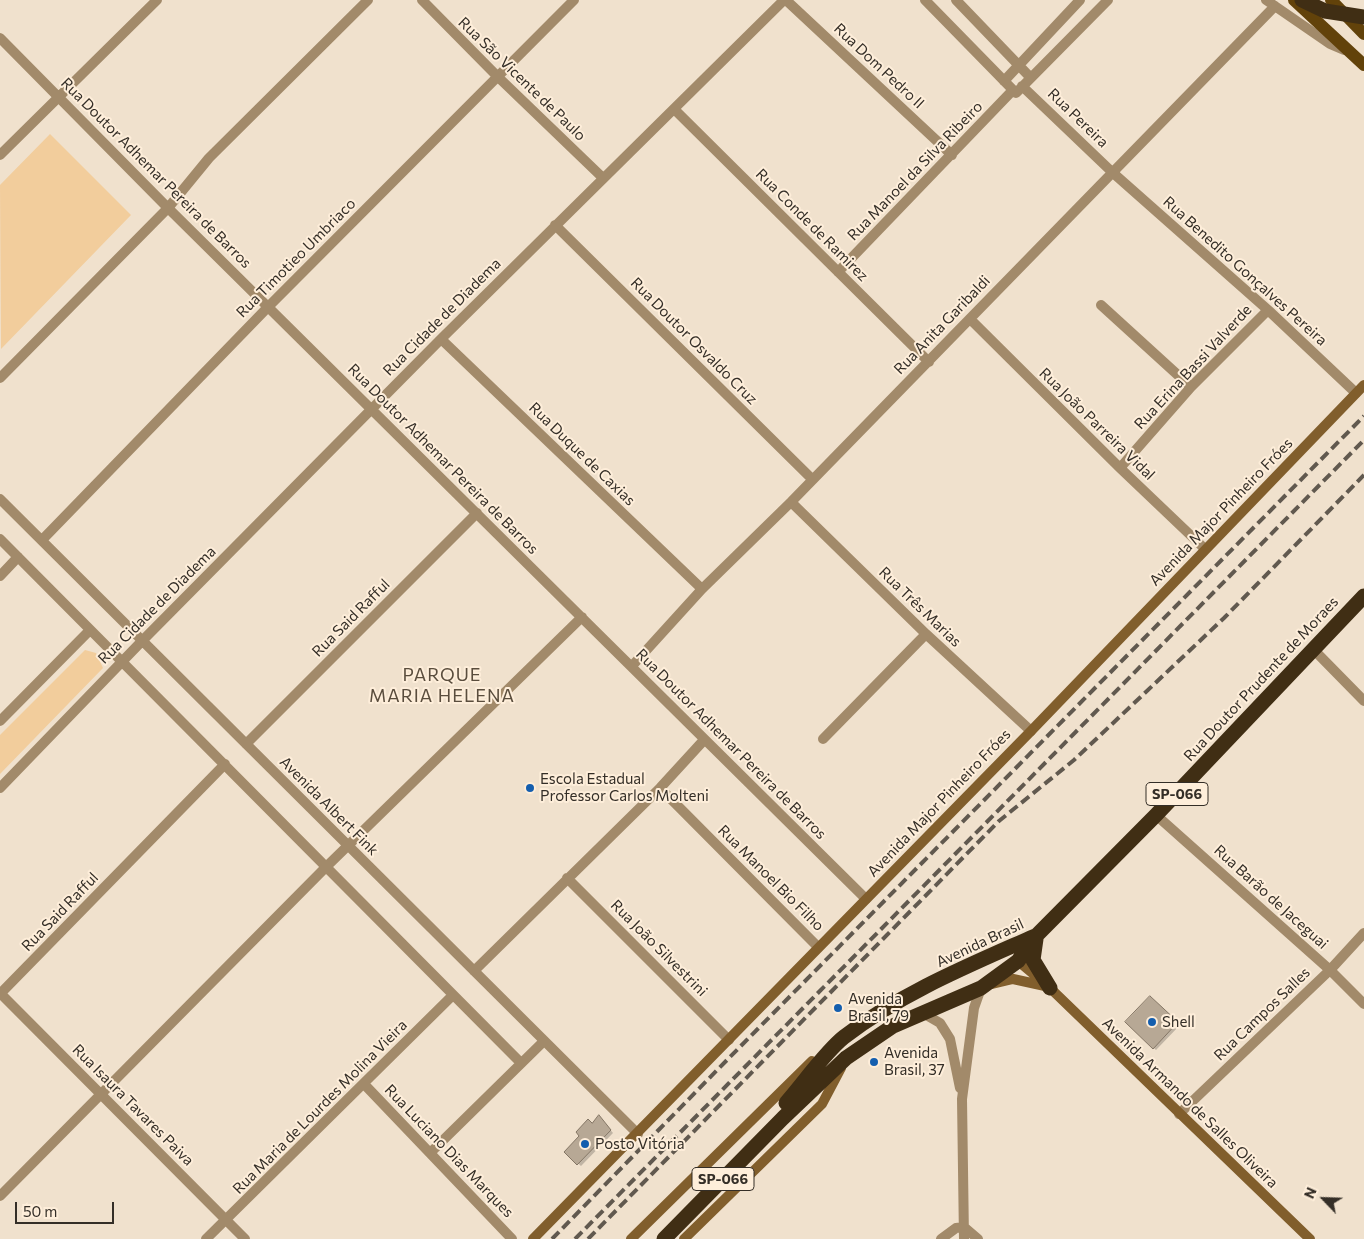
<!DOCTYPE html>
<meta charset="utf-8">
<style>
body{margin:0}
#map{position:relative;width:1364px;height:1239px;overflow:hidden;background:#f0e1cd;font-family:Commissioner,sans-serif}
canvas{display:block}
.north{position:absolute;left:1299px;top:1174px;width:50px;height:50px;-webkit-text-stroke:4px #feeeda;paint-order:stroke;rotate:294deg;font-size:14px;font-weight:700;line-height:20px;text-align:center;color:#342e27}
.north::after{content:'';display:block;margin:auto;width:18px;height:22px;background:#342e27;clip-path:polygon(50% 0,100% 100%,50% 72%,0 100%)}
.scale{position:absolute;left:15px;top:1202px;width:99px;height:22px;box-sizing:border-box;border:2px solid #342e27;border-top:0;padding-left:6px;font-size:15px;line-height:18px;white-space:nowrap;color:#342e27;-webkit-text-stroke:4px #feeeda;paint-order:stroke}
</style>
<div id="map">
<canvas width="1364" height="1239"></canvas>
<div class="north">N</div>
<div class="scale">50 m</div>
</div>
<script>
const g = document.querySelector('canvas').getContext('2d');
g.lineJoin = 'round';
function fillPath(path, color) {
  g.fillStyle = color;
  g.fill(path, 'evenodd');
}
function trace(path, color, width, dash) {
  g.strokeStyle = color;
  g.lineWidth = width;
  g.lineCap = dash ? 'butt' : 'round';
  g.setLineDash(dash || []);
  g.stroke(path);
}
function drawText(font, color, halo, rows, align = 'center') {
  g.font = font + ' Commissioner,sans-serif';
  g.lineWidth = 4;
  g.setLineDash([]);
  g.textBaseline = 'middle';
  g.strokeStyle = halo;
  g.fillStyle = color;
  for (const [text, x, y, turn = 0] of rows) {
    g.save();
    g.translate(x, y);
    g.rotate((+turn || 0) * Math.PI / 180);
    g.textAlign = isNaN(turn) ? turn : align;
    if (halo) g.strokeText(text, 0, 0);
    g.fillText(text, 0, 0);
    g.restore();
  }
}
const green = new Path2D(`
 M50,134L131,215L1,349L0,185Z
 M85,650L96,653L103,668L0,774V735Z`);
const shadow = new Path2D(`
 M1150,997L1180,1025L1156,1050L1127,1022Z
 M601,1119L613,1133L581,1166L566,1152L592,1125Z`);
const building = new Path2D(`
 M1150,996L1178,1022L1153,1049L1125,1022Z
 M599,1115L611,1130L577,1165L564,1152L579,1136L576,1132L588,1119L592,1123Z`);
const street = new Path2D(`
 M422,0L497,76L603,178
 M786,0L952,155
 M925,0L1016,93L1108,0
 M956,0L1030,77
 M1266,0L1330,44L1344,50
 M0,38L168,208L866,899
 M1004,81L1080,0
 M1022,86L1112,172L1268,310L1356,393
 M674,109L929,362
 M0,155L157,0
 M555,225L812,479
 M838,272L1013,90
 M1101,305L1191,387
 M970,319L1120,468L1205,549
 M441,339L702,589
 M0,378L168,208L209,158L368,0
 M1120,468L1191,387L1268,310
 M0,499L638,1134
 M791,502L926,634L1031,731
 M0,539L521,1063
 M42,540L269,306L574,0
 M0,576L18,557
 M1314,650L1364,701
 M632,666L702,589L791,502L1275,6
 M0,721L90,630
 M823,739L926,634
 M246,744L477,513
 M0,788L142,641L441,339L784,0
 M660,788L818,947
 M1156,815L1330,970L1364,1004
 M567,878L729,1040
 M474,971L660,788L704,740
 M0,993L245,1239
 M0,994L225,764
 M921,1012L940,1023L950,1039L960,1088
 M364,1084L512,1239
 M1179,1114L1330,970L1364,933
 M430,1153L544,1041
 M0,1196L326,867L582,617
 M206,1239L453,995
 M941,1239L956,1228L964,1227L978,1239
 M964,1239L962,1099L974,1008L981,988`);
const secondary = new Path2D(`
 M1018,961L1050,988L1310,1239
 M992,984L1013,979L1045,986
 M533,1239L1031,731L1364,385
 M631,1239L812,1061
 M684,1239L822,1104L841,1068`);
const primary = new Path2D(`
 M1294,0L1364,65
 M1331,0L1364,34`);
const highway = new Path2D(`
 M1302,0L1325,11L1364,17
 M1036,939L1033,960L1050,988
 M786,1103C803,1084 825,1052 844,1037C901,993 970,965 1035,936
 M664,1239L783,1118L846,1058L893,1026L981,988L1018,961L1037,935L1156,815L1364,596`);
const rail = new Path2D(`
 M552,1239L727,1060L1364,416
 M575,1239L1364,440
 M588,1239L999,821L1074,760L1224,618L1364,475`);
const markers = [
 [530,788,5,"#145eae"],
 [838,1008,5,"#145eae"],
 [1152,1022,5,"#145eae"],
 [874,1062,5,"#145eae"],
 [585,1144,5,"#145eae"]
];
const shields = [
 [1177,794,62],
 [723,1179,62]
];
const shieldNames = [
 ["SP-066",1177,794],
 ["SP-066",723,1179]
];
const streetNames = [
 ["Rua Dom Pedro II",879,66,43],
 ["Rua São Vicente de Paulo",522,79,44],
 ["Rua Pereira",1078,118,44],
 ["Rua Manoel da Silva Ribeiro",915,171,-46],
 ["Rua Doutor Adhemar Pereira de Barros",156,173,45],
 ["Rua Conde de Ramirez",812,225,45],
 ["Rua Timotieo Umbriaco",296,258,-45],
 ["Rua Benedito Gonçalves Pereira",1245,271,42],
 ["Rua Cidade de Diadema",442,317,-45],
 ["Rua Anita Garibaldi",942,325,-46],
 ["Rua Doutor Osvaldo Cruz",694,341,45],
 ["Rua Erina Bassi Valverde",1193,367,-47],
 ["Rua João Parreira Vidal",1097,424,44],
 ["Rua Duque de Caxias",582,454,44],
 ["Rua Doutor Adhemar Pereira de Barros",443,459,45],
 ["Avenida Major Pinheiro Fróes",1221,512,-46],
 ["Rua Cidade de Diadema",157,605,-45],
 ["Rua Três Marias",920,607,44],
 ["Rua Said Rafful",351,618,-45],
 ["Rua Doutor Prudente de Moraes",1261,679,-47],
 ["Rua Doutor Adhemar Pereira de Barros",731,744,45],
 ["Avenida Major Pinheiro Fróes",939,803,-46],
 ["Avenida Albert Fink",329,806,45],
 ["Rua Manoel Bio Filho",771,878,45],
 ["Rua Barão de Jaceguai",1271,897,42],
 ["Rua Said Rafful",60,912,-46],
 ["Avenida Brasil",980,943,-25],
 ["Rua João Silvestrini",659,948,45],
 ["Rua Campos Salles",1262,1014,-44],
 ["Avenida Armando de Salles Oliveira",1190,1103,44],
 ["Rua Isaura Tavares Paiva",133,1105,45],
 ["Rua Maria de Lourdes Molina Vieira",320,1107,-45],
 ["Rua Luciano Dias Marques",449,1151,46]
];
const poiNames = [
 ["Escola Estadual",540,779],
 ["Professor Carlos Molteni",540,796],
 ["Avenida",848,999],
 ["Brasil, 79",848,1016],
 ["Shell",1162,1022],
 ["Avenida",884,1053],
 ["Brasil, 37",884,1070],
 ["Posto Vitória",595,1144]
];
const quarterNames = [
 ["PARQUE",442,675],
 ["MARIA HELENA",442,696]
];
fillPath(green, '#f2cd9c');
fillPath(shadow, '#0003');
fillPath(building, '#b7a895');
trace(building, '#847665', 1);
trace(street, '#a28a6a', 10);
trace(secondary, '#815e2c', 10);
trace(primary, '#62420a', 12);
trace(highway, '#402e14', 15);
trace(rail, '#61594f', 4, [10, 5]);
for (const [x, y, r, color] of markers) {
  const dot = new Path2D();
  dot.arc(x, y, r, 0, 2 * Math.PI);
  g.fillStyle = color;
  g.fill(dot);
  trace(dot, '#feeeda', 2);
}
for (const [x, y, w] of shields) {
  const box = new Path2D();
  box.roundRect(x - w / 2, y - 11.5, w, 23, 4);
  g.fillStyle = '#feeeda';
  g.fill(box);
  trace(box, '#342e27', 1);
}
drawText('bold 14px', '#342e27', null, shieldNames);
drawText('15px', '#342e27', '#feeeda', streetNames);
drawText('15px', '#342e27', '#feeeda', poiNames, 'left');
g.letterSpacing = '1px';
drawText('18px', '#5a4d3d', '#feeeda', quarterNames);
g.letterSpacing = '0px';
</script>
